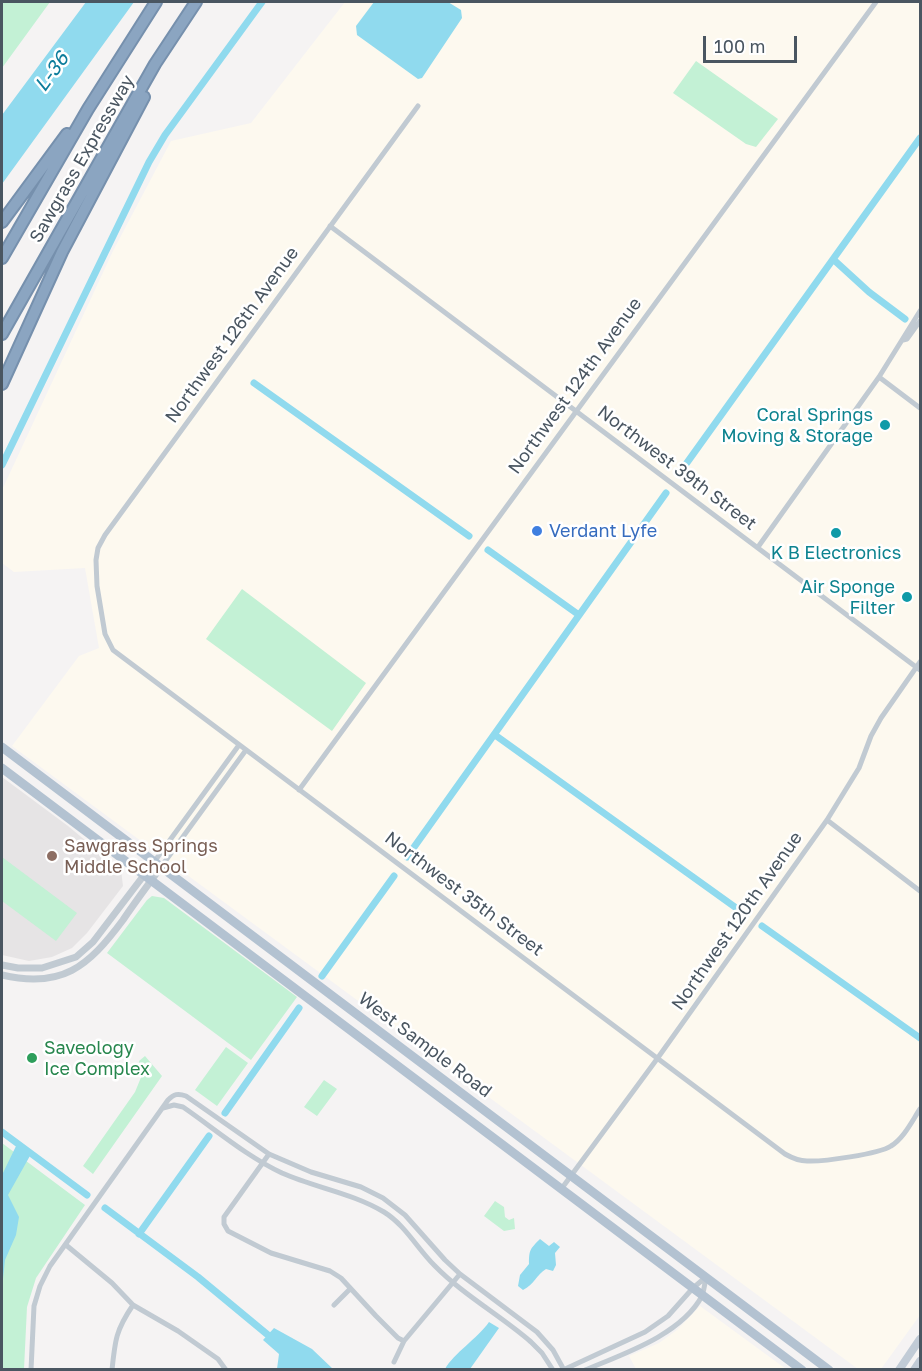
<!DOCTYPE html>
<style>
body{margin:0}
#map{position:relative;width:922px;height:1371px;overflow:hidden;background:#f5f3f3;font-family:"Golos Text",sans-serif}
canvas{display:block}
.frame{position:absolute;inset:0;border:3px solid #4a5661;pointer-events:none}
.scale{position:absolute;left:703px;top:36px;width:94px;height:27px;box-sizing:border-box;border:3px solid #4a5661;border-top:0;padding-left:8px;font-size:18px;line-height:21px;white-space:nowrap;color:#4a5661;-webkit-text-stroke:4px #fff;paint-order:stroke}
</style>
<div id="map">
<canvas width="922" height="1371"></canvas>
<div class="frame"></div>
<div class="scale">100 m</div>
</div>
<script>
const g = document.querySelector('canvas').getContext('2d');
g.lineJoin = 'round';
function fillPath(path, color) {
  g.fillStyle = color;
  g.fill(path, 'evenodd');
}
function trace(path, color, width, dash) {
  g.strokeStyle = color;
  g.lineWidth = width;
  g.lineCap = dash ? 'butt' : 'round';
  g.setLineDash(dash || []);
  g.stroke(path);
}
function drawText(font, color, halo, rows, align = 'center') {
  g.font = font + ' "Golos Text",sans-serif';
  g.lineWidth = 5;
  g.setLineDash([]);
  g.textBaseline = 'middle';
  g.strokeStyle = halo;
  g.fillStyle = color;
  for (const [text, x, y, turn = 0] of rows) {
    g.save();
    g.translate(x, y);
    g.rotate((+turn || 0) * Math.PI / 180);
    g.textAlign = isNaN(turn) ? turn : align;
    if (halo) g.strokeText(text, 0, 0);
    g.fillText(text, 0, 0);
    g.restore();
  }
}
const commercial = new Path2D(`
 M345,2H920V1315L881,1369H858L12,746L79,656L99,648L85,568L14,572L2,563V490L113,251L171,141L251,123Z
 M700,1306L786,1369H636L629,1356L659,1343L677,1330Z`);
const education = new Path2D(`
 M2,777L68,826L121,870L123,886L87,933L72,948L52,957L29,961L2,955Z`);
const green = new Path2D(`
 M2,2H50L2,68Z
 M696,61L778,119L756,147L746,144L673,93Z
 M242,589L366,683L332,731L206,639Z
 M2,857L77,913L56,941L2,901Z
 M152,896L164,898L297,997L251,1060L107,953L147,900Z
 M226,1047L248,1063L217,1106L195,1090Z
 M145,1056L162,1076L93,1174L83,1166L135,1092L142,1075L139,1061Z
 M324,1080L337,1089L317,1116L304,1107Z
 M2,1143L85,1205L36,1278L27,1307L24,1369H2Z
 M495,1201L504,1207L505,1217L509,1220L514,1218L515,1229L504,1231L484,1216Z`);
const water = new Path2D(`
 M86,2H134L2,184V115Z
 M374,2H448L461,10L462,18L422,78L418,79L357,35L356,26Z
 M17,1144L31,1154L8,1195L19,1217L16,1235L5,1260L2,1288V1175Z
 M540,1239L549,1246L554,1242L560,1247L555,1253L556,1265L553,1271L546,1269C537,1274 534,1285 523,1290L518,1286L520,1275L529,1264C529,1250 530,1249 540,1239Z
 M489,1322L499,1328L470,1369H445C454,1353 477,1339 489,1322Z
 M274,1328L312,1349L333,1369H277L279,1354L263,1340Z`);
const canal = new Path2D(`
 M834,260L869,292L905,319
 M254,383L469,536
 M2,465L149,162L165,135L262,2
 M681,471L920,138
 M488,550L579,615
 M495,735L746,915
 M407,857L666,493
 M762,926L920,1038
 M322,976L394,876
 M225,1113L299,1008
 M2,1132L87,1195
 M105,1208L198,1277L268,1335
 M139,1234L209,1136`);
const minor = new Path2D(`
 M418,106L105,535L98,548L96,560L97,586L105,634L113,650L785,1154C792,1158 799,1161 807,1161C822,1162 879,1154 891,1146C904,1138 912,1121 920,1109
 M330,226L920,670
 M903,340L907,339L920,321
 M879,377L920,408
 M758,547L879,377L920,311
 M299,790L876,2
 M827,820L920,891
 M154,862L239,745
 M161,867L246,750
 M163,1108L174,1105L183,1107C215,1129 246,1156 282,1173C316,1188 352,1193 384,1212C405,1225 417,1248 434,1265C463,1295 500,1315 531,1342L542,1353L553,1370
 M269,1154L224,1217V1224L228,1231L271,1253L330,1271L341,1278L376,1316L398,1338L404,1341
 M562,1188L657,1059L827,820L859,768L871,736L881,718L920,662
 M66,1245L112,1283L133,1305L178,1331L218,1359L226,1370
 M334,1305L350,1289
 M394,1362L404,1341L460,1274
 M31,1370L34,1306L40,1286L50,1266L168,1100C174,1094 178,1093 186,1096L269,1154L311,1172L361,1187L383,1198L405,1215L445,1260L460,1274L537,1332L553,1350L564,1370
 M112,1370C115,1340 116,1330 133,1305
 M563,1370L645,1332L668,1316L693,1288L706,1277
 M585,1370C623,1354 681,1335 702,1296C704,1290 705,1283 706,1277`);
const tertiary = new Path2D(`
 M2,965L18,968H42L76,957L93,942L154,862
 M2,975C62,989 88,967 123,920C135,902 148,885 161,867`);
const secondary = new Path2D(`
 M899,1370L920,1339
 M914,1370L920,1361`);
const primary = new Path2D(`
 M2,747L829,1370
 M2,768L802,1370`);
const motorway = new Path2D(`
 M2,222L67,134
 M2,258L88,109L156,2
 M2,334L155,64L196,2
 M2,384L62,252L144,97`);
const markers = [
 [885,425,6,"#0f9aa8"],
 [537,531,6,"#3f7fe0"],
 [836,533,6,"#0f9aa8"],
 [907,597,6,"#0f9aa8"],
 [52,856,6,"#8d6e63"],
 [32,1058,6,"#2e9e5b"]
];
const streetNames = [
 ["Sawgrass Expressway",82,159,-60],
 ["Northwest 126th Avenue",232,335,-54],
 ["Northwest 124th Avenue",575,386,-54],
 ["Northwest 39th Street",677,468,37],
 ["Northwest 35th Street",464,894,37],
 ["Northwest 120th Avenue",737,921,-55],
 ["West Sample Road",425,1045,37]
];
const cultureNames = [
 ["Coral Springs",873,415],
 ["Moving & Storage",873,436],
 ["K B Electronics",836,553,"center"],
 ["Air Sponge",895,587],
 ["Filter",895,608]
];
const shopNames = [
 ["Verdant Lyfe",549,531]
];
const educationNames = [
 ["Sawgrass Springs",64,846],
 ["Middle School",64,867]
];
const leisureNames = [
 ["Saveology",44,1048],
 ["Ice Complex",44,1069]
];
const waterNames = [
 ["L-36",52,72,-54]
];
fillPath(commercial, '#fdf9ef');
fillPath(education, '#e6e4e5');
fillPath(green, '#c3f1d5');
fillPath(water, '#90daee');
trace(canal, '#90daee', 7);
trace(motorway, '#7690ad', 14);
trace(minor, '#c1cad2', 5);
trace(tertiary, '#c1cad2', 7);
trace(secondary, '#c1cbd6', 8);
trace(primary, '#b3c2d1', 9);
trace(motorway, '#8ba5c1', 10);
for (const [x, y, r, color] of markers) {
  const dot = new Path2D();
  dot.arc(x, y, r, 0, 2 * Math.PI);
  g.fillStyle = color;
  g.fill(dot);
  trace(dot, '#fff', 2);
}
drawText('18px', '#4a5661', '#fff', streetNames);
drawText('18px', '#0d838f', '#fff', cultureNames, 'right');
drawText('18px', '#366cbe', '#fff', shopNames, 'left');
drawText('18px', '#785e54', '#fff', educationNames, 'left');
drawText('18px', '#27864d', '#fff', leisureNames, 'left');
drawText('italic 20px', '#0c7c9b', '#fff', waterNames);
</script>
